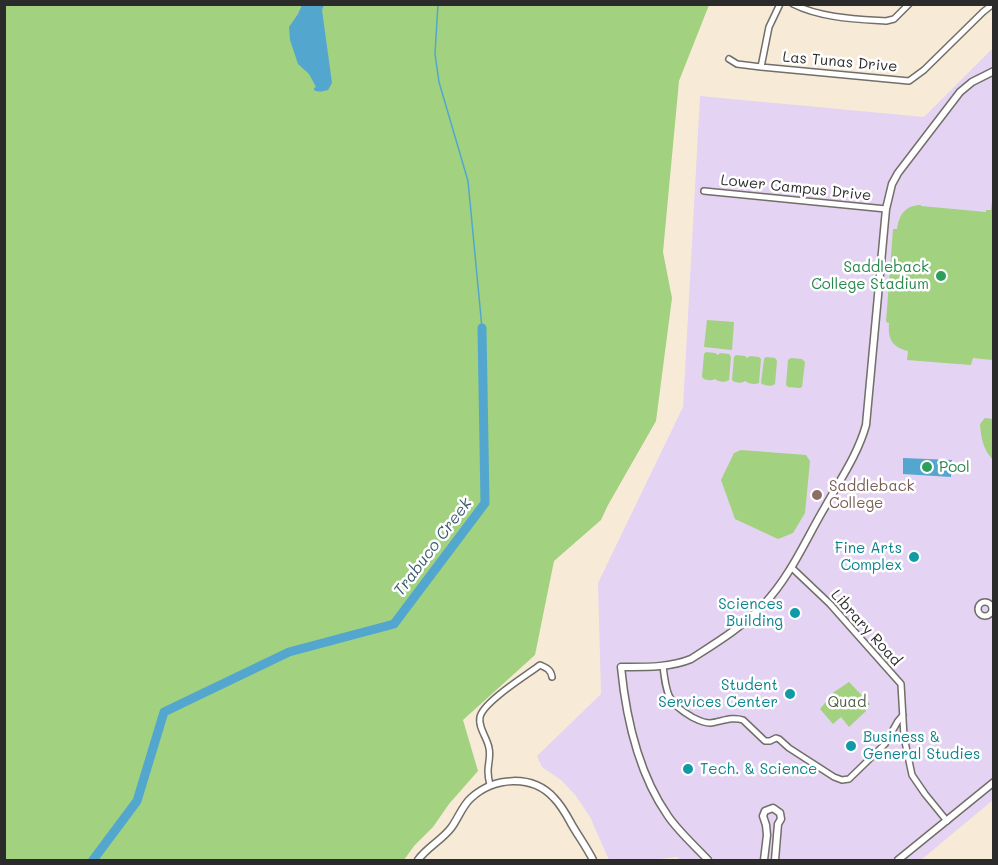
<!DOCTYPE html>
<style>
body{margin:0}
#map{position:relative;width:998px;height:865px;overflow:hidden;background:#f7ebd8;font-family:Mali,sans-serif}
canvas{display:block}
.frame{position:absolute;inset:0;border:6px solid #2b2b2b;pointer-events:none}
</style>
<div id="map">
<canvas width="998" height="865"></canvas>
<div class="frame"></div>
</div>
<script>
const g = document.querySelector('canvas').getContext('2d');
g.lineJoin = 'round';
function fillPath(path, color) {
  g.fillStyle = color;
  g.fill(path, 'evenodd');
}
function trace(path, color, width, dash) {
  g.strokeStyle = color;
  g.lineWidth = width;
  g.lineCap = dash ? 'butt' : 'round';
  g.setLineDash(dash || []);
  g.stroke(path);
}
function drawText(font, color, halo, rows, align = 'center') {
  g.font = font + ' Mali,sans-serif';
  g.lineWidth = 5;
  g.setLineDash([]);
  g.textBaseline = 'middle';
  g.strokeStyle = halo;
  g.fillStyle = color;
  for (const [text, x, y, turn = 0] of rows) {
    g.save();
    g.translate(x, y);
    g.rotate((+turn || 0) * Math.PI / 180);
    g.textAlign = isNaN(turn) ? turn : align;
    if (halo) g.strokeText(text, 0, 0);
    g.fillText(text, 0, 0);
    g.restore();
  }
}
const built = new Path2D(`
 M993,48V800L921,860H681L677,857L651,860H609L590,817L576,796L561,780L542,767L537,756L601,694L598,583L683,407L700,96L924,117Z`);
const green = new Path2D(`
 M4,5H709L679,81L663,252L672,298L656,421L608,505L601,520L554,561L535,655L463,720L478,771L449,804L433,827L414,846L404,860H5Z
 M993,193V357L992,360L973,358L971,365L907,360L908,351C891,347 888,338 889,323L886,322L893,229H897C899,214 906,205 921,205V206L986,212V210H991Z
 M707,320L734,322L732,350L704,347Z
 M706,352L715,353L718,355L720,353L729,354L731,357L729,380C725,383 719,382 715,379C711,381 705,381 702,377L704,354Z
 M736,355L745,356L747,358L750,356L759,357L761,359L759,383C755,385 749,384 745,381C741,384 735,383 732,380L734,357Z
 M766,357L775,358L777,361L775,384C771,387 765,386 761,383L764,359Z
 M791,358L802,359L805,362L802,387L800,388L788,387L786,385L788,360Z
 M985,418L993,419V460C983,449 981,438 980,424Z
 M741,450L806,455L810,461L805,513L793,533L778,539L735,519L721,480L734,453Z
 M849,682L870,704L866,708V711L849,727L841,717L833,724L820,709L834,692Z`);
const water = new Path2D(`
 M302,5H324L322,10L332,83L328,90C323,91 319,93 314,90V88L316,87L309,74L298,64L290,40L289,27L298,14Z
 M903,458L952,460L951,477L903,474Z`);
const stream = new Path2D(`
 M438,4L435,54L439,82L468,181L482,328`);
const river = new Path2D(`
 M93,860L137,801L164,712L289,652L394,624L485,503L482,328`);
const minor = new Path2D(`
 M793,4C821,18 855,19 886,21L894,19L909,4
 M729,59L737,64L761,67L909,81L924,70L983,12L993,4
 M761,67L769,27L780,4
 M704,191L886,209
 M791,567L830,604L901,684L904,737L912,775L925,794L947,821
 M978 609a7 7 0 1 1 14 0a7 7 0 1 1-14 0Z
 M663,666C666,692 667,703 692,717C698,720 703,723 710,723C721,722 731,716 743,720L765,741H770L776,738L779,739L789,748L834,777L842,780L849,779L885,744L898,721L903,715
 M490,785C489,781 488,776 488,771C488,764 491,756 489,748C487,737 478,728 480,717C483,702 527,675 540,665C547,668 551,670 552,677`);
const tertiary = new Path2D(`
 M418,860C427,847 441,841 451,828C458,819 462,806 471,798C494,777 532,774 554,798C562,806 567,816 572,825C579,837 587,848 593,860
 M708,860C695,846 679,832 668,816C638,773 626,718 621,667C644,667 669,668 691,659C716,643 744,626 764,604C790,577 806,539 825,507C840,480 858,454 866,425L886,209L892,184L898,173L960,92L972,82L994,71
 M764,860L767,835L766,825L763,816L765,811L773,808L780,813L781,819L778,824L775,860
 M898,860L994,782`);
const markers = [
 [941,276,6,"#2e9e5b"],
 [927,467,6,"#2e9e5b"],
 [817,495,6,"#8d6e63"],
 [914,557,6,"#0f9aa8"],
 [795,613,6,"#0f9aa8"],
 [790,694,6,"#0f9aa8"],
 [851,746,6,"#0f9aa8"],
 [688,769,6,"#0f9aa8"]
];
const streetNames = [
 ["Las Tunas Drive",840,62,5],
 ["Lower Campus Drive",796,188,6],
 ["Library Road",866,628,48]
];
const leisureNames = [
 ["Saddleback",929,267],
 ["College Stadium",929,284],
 ["Pool",939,467,"left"]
];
const educationNames = [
 ["Saddleback",829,486],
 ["College",829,503]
];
const cultureNames = [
 ["Fine Arts",902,548],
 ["Complex",902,565],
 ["Sciences",783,604],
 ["Building",783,621],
 ["Student",778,685],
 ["Services Center",778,702],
 ["Business &",863,737,"left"],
 ["General Studies",863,754,"left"],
 ["Tech. & Science",700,769,"left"]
];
const parkNames = [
 ["Quad",847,702]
];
const waterNames = [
 ["Trabuco Creek",433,547,-53]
];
fillPath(built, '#e4d3f2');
fillPath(green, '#a2d17f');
fillPath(water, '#53a7cf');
trace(stream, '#53a7cf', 1.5);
trace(river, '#53a7cf', 9);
trace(minor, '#726e68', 8);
trace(tertiary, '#726e68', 9);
trace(minor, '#fff', 5);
trace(tertiary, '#fff', 6);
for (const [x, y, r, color] of markers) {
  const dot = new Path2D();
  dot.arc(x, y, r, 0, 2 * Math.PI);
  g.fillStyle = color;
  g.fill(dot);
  trace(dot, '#fff', 2);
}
drawText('15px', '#2b2b2b', '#fff', streetNames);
drawText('15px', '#27864d', '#fff', leisureNames, 'right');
drawText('15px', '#785e54', '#fff', educationNames, 'left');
drawText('15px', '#0d838f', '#fff', cultureNames, 'right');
drawText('15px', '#4f5d44', '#fff', parkNames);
drawText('italic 16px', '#3b5d6d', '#fff', waterNames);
</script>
